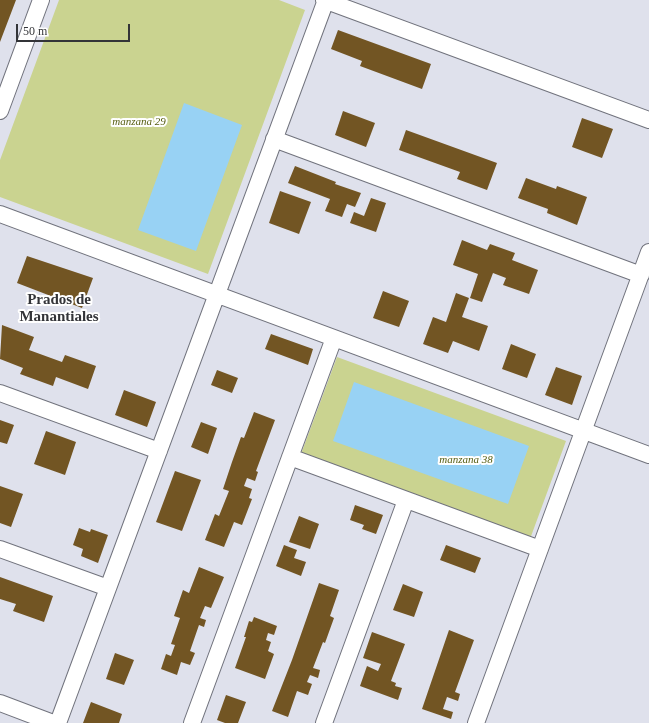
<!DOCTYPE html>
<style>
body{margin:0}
#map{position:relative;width:649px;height:723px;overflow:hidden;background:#dfe1ec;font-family:"Times New Roman",serif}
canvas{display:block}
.scale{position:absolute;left:16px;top:24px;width:114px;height:18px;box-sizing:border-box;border:2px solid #333438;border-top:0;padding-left:5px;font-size:12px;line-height:14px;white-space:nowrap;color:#333438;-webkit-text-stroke:3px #fff;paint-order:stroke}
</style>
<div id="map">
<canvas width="649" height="723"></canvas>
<div class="scale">50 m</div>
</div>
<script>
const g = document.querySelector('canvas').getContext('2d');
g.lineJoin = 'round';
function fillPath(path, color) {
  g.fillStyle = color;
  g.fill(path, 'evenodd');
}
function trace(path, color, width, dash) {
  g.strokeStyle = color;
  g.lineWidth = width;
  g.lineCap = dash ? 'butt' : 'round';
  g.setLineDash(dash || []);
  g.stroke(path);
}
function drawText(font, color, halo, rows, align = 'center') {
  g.font = font + ' "Times New Roman",serif';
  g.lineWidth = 4;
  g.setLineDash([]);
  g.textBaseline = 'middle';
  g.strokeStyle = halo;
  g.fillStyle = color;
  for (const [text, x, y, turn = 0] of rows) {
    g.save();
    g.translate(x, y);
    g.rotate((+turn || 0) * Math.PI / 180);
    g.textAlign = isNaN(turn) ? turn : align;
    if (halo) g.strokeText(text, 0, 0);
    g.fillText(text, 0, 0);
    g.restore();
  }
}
const green = new Path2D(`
 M59,0H279L305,10L208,274L0,197V160Z
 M337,357L566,441L530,539L301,454Z`);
const water = new Path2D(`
 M184,103L242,125L196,251L138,230Z
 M354,382L529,446L508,504L333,441Z`);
const building = new Path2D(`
 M0,0H16L0,42Z
 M338,30L431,64L422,89L360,66L362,61L331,49Z
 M343,111L375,123L366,147L335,135Z
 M582,118L613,129L602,158L572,147Z
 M406,130L497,163L487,190L457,179L460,172L399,150Z
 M295,166L336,182L335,184L361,193L355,207L347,204L342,217L325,211L330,199L288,183Z
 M526,178L556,189L557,186L587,197L577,225L547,213L548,209L518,198Z
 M280,191L311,202L299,234L269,223Z
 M371,198L386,203L376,232L350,223L354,212L364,216Z
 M462,240L487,250L490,244L515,253L512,260L538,270L529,294L503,285L506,278L493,273L482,302L470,298L478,274L453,265Z
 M27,256L93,278L82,308L17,283Z
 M383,291L409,301L399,327L373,318Z
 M456,293L469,298L462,317L488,326L479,351L453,341L448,353L423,344L433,317L446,322Z
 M2,325L34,337L29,350L62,362L65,355L96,366L88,389L56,377L53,386L20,374L23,368L0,359Z
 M271,334L313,349L308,365L265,349Z
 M511,344L536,354L527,378L502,369Z
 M556,367L582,376L572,405L545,395Z
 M217,370L238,378L232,393L211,385Z
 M124,390L156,402L147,427L115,415Z
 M254,412L275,420L256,471L258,472L255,481L247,478L244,486L252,489L249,498L252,499L242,525L234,522L224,547L205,540L215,514L219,516L229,491L223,489L232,462L241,437L244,438Z
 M0,420L14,425L7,444L0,442Z
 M201,422L217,428L208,454L191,447Z
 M46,431L76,442L65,475L34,464Z
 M175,471L201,480L182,531L156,522Z
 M0,486L23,494L11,527L0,523Z
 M355,505L383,515L376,534L362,529L364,525L350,520Z
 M299,516L319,524L310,549L289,542Z
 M79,528L90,532L91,529L108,535L98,563L81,556L83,549L73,545Z
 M284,545L297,550L294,558L306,562L301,576L276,566Z
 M446,545L481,558L475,573L440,560Z
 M199,567L224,577L211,608L205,606L200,618L206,620L204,627L199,625L190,651L195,653L190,665L181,662L177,675L161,669L166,654L171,656L175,645L171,644L180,618L174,616L183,590L189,593Z
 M0,577L53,596L44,622L13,611L16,604L0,599Z
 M319,583L339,590L330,616L334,618L325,643L323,642L313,668L320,670L318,678L310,675L307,682L312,684L308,695L297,691L288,717L272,711L292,660Z
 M403,584L423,592L414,617L393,610Z
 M254,617L277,626L274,635L268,633L266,640L271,642L268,651L274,654L265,679L235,668L246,637H244L249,621L252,622Z
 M449,630L474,640L455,692L460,694L458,701L447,697L443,709L453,712L451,719L422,709Z
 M372,632L405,644L391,681L396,683L395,686L402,688L398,700L360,686L367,666L378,671L381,664L363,658Z
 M115,653L134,660L124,685L106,679Z
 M226,695L246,702L238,723H225L217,720Z
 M91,702L122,714L119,723H83Z`);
const minor = new Path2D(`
 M324,0L649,120
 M0,111L41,0
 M274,139L641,275
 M0,214L649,455
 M0,393L159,451
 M290,457L540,549
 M0,549L108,588
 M0,703L53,723
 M58,723L326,0
 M192,723L334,338
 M324,723L406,500
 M476,723L649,252`);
const parkNames = [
 ["manzana 29",139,122],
 ["manzana 38",466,460]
];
const districtNames = [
 ["Prados de",59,300],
 ["Manantiales",59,317]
];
fillPath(green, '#cad390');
fillPath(water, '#98d2f4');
fillPath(building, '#725523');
trace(minor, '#71737d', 18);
trace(minor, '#fff', 16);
drawText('italic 11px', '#565d11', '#fff', parkNames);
drawText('bold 15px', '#333438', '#fff', districtNames);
</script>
